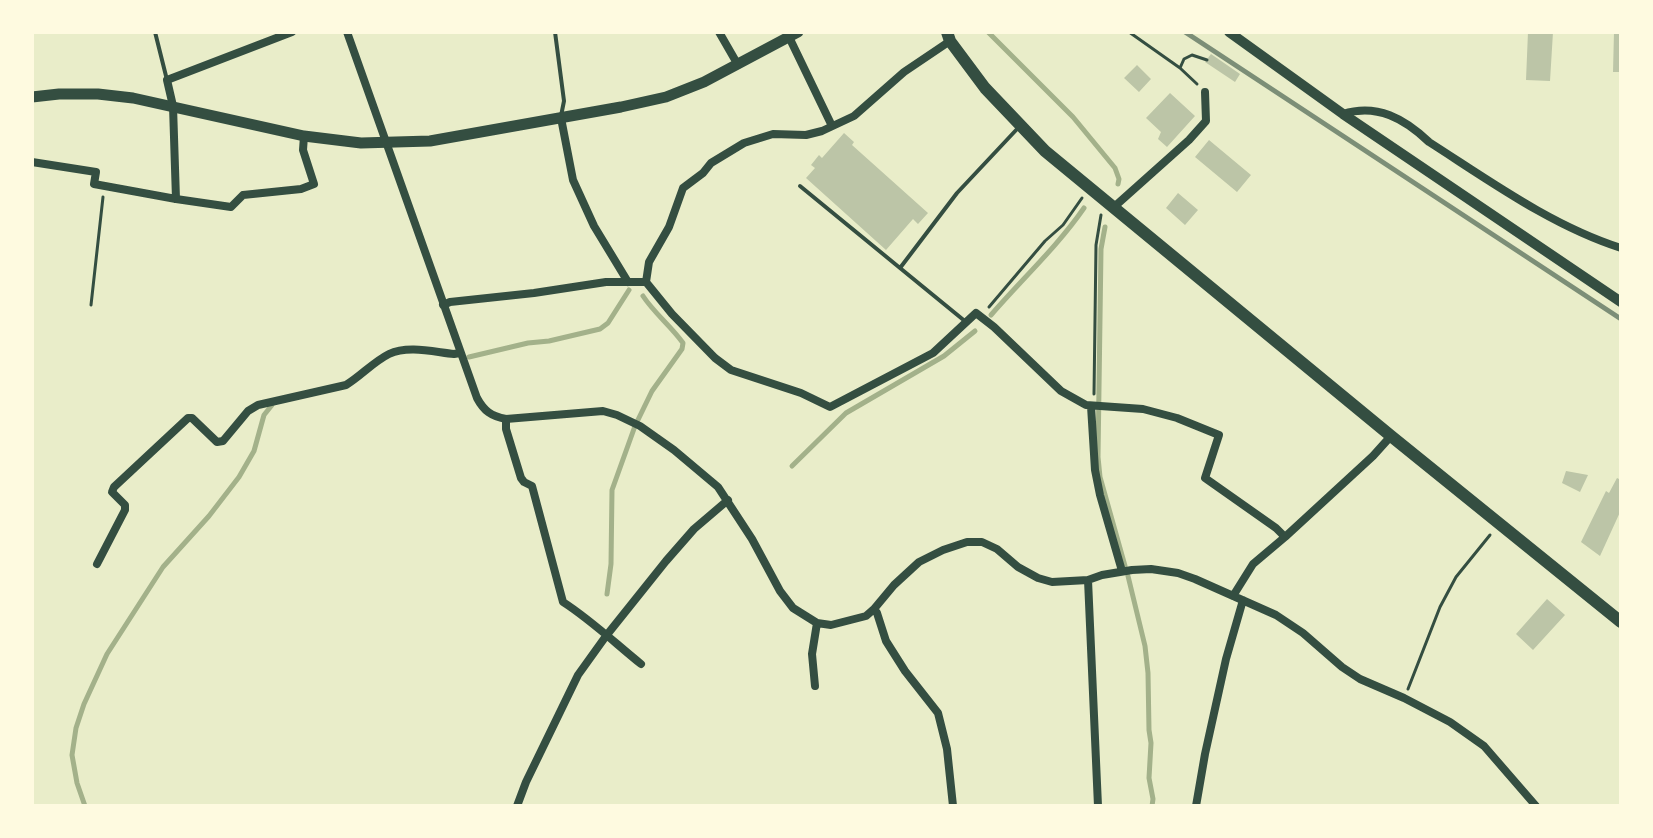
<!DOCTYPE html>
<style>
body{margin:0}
#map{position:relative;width:1653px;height:838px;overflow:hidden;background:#e9edc9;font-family:Lato,sans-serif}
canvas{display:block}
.frame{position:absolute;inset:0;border:34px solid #fefae0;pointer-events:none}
</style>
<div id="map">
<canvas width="1653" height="838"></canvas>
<div class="frame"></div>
</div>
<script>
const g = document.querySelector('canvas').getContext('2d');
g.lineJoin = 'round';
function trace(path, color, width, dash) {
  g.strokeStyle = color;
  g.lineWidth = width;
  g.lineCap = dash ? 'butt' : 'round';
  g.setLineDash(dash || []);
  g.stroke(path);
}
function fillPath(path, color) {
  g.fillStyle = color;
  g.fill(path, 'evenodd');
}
const stream = new Path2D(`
 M988,32L1073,117L1115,168L1119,179L1118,184
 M1105,227L1101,249L1098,457L1100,477L1125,566
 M991,315C1022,279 1057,247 1084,208
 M469,357L528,343L549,341L600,329L608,323L629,290
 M792,466L846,413L944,356L975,331
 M1128,576L1145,646L1148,673L1149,730L1151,743L1149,778L1153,799L1152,806
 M607,594L611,564L612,490L635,426L652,391L682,349L683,343C671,326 654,313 643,296
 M85,806L77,783L72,755L76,728L84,704L107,654L163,567L209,516L239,477L254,451L264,415L272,405`);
const building = new Path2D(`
 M1528,32H1553L1550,81L1526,80Z
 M1614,32H1621V72H1613Z
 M1211,54L1240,74L1235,82L1205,62Z
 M1137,65L1151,79L1139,92L1124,78Z
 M1170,93L1195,116L1167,147L1158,139L1161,132L1146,118Z
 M844,133L854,142L852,145L928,213L918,224L913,219L886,250L806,178L815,168L811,165L819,155L822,158Z
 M1209,140L1251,175L1237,192L1195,157Z
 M1178,193L1198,210L1185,225L1166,208Z
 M1566,471L1588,475L1580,492L1562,483Z
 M1617,478L1621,480V510L1600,556L1581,542L1606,491L1609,493Z
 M1547,599L1565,615L1533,650L1516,634Z`);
const path = new Path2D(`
 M1129,32L1180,68L1197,84
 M1180,68L1184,59L1192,55L1207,60
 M91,305L103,197
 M989,307L1045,241L1063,225L1082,198
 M1094,394L1096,245L1101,215
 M1408,689L1440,607L1456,577L1490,535`);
const service = new Path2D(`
 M155,32L167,80
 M555,32L564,101L561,116
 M800,186L900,268
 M966,322L900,268L957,193L1018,128`);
const minor = new Path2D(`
 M347,32L477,398C484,411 491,416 506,419L603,411L617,415L640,426L674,450L718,487L752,539L780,591L793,608L817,623L831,625L866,616L874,609L894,585L919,562L943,550L967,542H982L997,549L1018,567L1038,578L1052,582L1088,580L1102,575L1132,570L1151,569L1178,573L1195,579L1276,615L1303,633L1342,667L1360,679L1404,698L1450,722L1484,746L1536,806
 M719,32L738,65
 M789,37L832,126
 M950,41L904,72L854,116L822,131L806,135L773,134L744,143L711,163L703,173L683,188L669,227L649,262L646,282L672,314L715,358L731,370L801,393L830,407L933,353L976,313L994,327L1061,391L1086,405L1143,409L1177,418L1219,435L1205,478L1276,528L1285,537
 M1343,114C1377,103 1405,119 1429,142C1490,181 1552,226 1621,248
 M561,118L573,180L594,226L628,282
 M32,162L96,172L94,184L176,199L231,207L243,195L301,189L314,184L303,150L304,136
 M176,199L173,106L167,80L292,32
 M1114,207L1189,140L1206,121L1205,92
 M443,305L450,302L534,293L606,282H646
 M1091,406L1095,470L1100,495L1122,571
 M506,419V429L521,478L524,482L532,486L563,602C591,620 615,643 641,664
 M97,564L125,510V505L112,492L114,487L188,418H192L217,442L223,441L248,411L258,405L346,385C361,376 373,362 389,354C408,345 434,352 454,354L460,353
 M1088,580L1098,806
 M1233,596L1253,564L1285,537L1373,456L1391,436
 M874,609L877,613L886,641L905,671L938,713L947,749L953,806
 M815,686L812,654L817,623
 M517,806L526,782L578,675L606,636L666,561L694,529L728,500
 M1196,806L1205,754L1226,659L1243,600`);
const tertiary = new Path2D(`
 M1229,32L1343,114L1621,302`);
const secondary = new Path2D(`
 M32,97L59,94H98L133,98L304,136L361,143L430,141L621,107L666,97L704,82L798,32`);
const primary = new Path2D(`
 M947,32L950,41L985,88L1045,151L1391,436L1621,622`);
const rail = new Path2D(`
 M1185,32L1621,319`);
trace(stream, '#a3b18a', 5);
fillPath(building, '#bcc5a7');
trace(path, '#344e41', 3);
trace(service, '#344e41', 4);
trace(minor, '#344e41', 8);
trace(tertiary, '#344e41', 10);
trace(secondary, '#344e41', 11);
trace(primary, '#344e41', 12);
trace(rail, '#7c8e77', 5);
</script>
